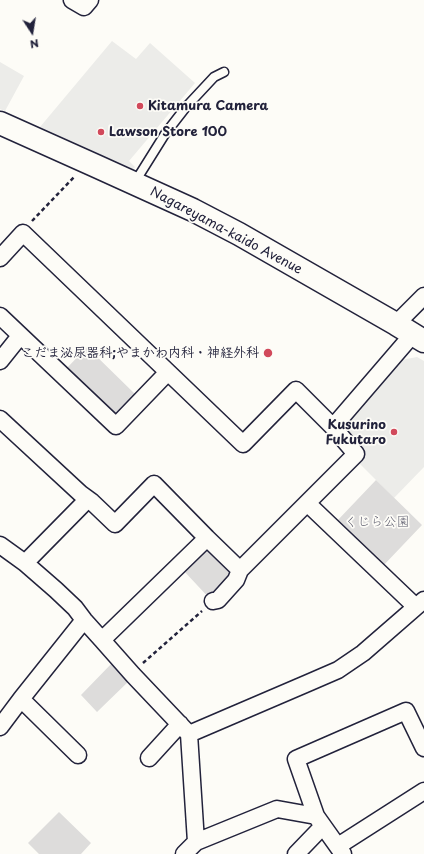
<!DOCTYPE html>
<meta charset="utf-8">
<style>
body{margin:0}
#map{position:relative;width:424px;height:854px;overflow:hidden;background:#fdfcf7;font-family:"Playpen Sans",sans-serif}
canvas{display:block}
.north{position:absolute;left:12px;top:12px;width:40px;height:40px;-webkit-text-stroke:3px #fdfcf7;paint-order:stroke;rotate:168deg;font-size:11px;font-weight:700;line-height:16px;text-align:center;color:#22223b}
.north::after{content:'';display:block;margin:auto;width:14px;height:18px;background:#22223b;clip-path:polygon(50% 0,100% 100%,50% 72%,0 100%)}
</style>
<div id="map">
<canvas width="424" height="854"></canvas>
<div class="north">N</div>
</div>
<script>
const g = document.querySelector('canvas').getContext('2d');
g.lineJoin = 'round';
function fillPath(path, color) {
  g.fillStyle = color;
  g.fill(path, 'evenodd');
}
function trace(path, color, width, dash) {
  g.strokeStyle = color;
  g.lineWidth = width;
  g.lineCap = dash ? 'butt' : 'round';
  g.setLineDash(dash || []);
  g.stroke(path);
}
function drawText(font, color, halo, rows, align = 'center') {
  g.font = font + ' "Playpen Sans","Klee One",sans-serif';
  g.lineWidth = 3.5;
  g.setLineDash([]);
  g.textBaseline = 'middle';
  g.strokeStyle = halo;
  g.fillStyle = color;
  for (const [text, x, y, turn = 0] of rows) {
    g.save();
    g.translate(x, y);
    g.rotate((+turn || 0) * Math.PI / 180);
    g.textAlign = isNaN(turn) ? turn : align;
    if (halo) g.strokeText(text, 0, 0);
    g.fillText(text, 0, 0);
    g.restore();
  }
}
const built = new Path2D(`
 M112,41L136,59L150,43L195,83L129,161L135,167L133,169L40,127Z
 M0,62L24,76L5,111L0,109Z
 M417,357L424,361V467L394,498L358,462L366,454L345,432V426L401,360Z`);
const green = new Path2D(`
 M87,347L136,395L119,413H112L66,369Z
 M376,480L422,525L382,567L336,522Z
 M204,550H210L232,572L211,600L183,570Z
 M114,661L131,679L97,712L81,695Z
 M59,812L91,843L81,854H39L28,843Z`);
const path = new Path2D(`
 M32,221L75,176
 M143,663L202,611`);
const lane = new Path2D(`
 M135,182L165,134L186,107L214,77L224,72`);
const street = new Path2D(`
 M72,0L84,7L90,0
 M0,258L23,233L243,444L296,390L333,427L356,454L240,570L207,538L154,484L115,524L92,502L81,494L0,419
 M0,316L116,426L168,372
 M396,324L424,296
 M0,361L20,336
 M333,427L413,334
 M307,503L416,607
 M0,545L25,563L56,590L75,608L84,620L102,640L133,675L189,734L196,842
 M25,563L88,499
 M213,601L218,600L236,580L240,570
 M102,640L207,538
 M21,699L78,755
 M0,727L21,699L84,620
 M189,734L308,683L338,670L363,653L424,600
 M149,758L180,724
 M338,846L424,791
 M184,854L196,842L277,809L316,816
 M296,854L323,826
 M343,854L316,816L296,759L406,711L424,748`);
const secondary = new Path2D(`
 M0,123L96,166L193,210L239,234L396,324L424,341`);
const markers = [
 [140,106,4,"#d1495b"],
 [101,132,4,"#d1495b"],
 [268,353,5,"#d1495b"],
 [394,432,4,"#d1495b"]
];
const poiNames = [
 ["Kitamura Camera",148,106],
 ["Lawson Store 100",109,132],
 ["こだま泌尿器科;やまかわ内科・神経外科",259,353,"right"],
 ["Kusurino",386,425,"right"],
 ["Fukutaro",386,440,"right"]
];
const streetNames = [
 ["Nagareyama-kaido Avenue",226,231,28]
];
const parkNames = [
 ["くじら公園",377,522]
];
fillPath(built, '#ecece9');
fillPath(green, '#dddcdb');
trace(lane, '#22223b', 11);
trace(street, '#22223b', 19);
trace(secondary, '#22223b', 25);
trace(path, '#22223b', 2.5, [4, 3]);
trace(lane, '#fdfcf7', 8);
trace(street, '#fdfcf7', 16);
trace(secondary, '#fdfcf7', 22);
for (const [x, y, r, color] of markers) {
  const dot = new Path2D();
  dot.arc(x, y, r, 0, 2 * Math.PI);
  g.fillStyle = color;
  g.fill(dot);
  trace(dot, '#fdfcf7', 1.5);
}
drawText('bold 13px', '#22223b', '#fdfcf7', poiNames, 'left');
drawText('13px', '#22223b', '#fdfcf7', streetNames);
drawText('13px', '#5a5a6b', '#fdfcf7', parkNames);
</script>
